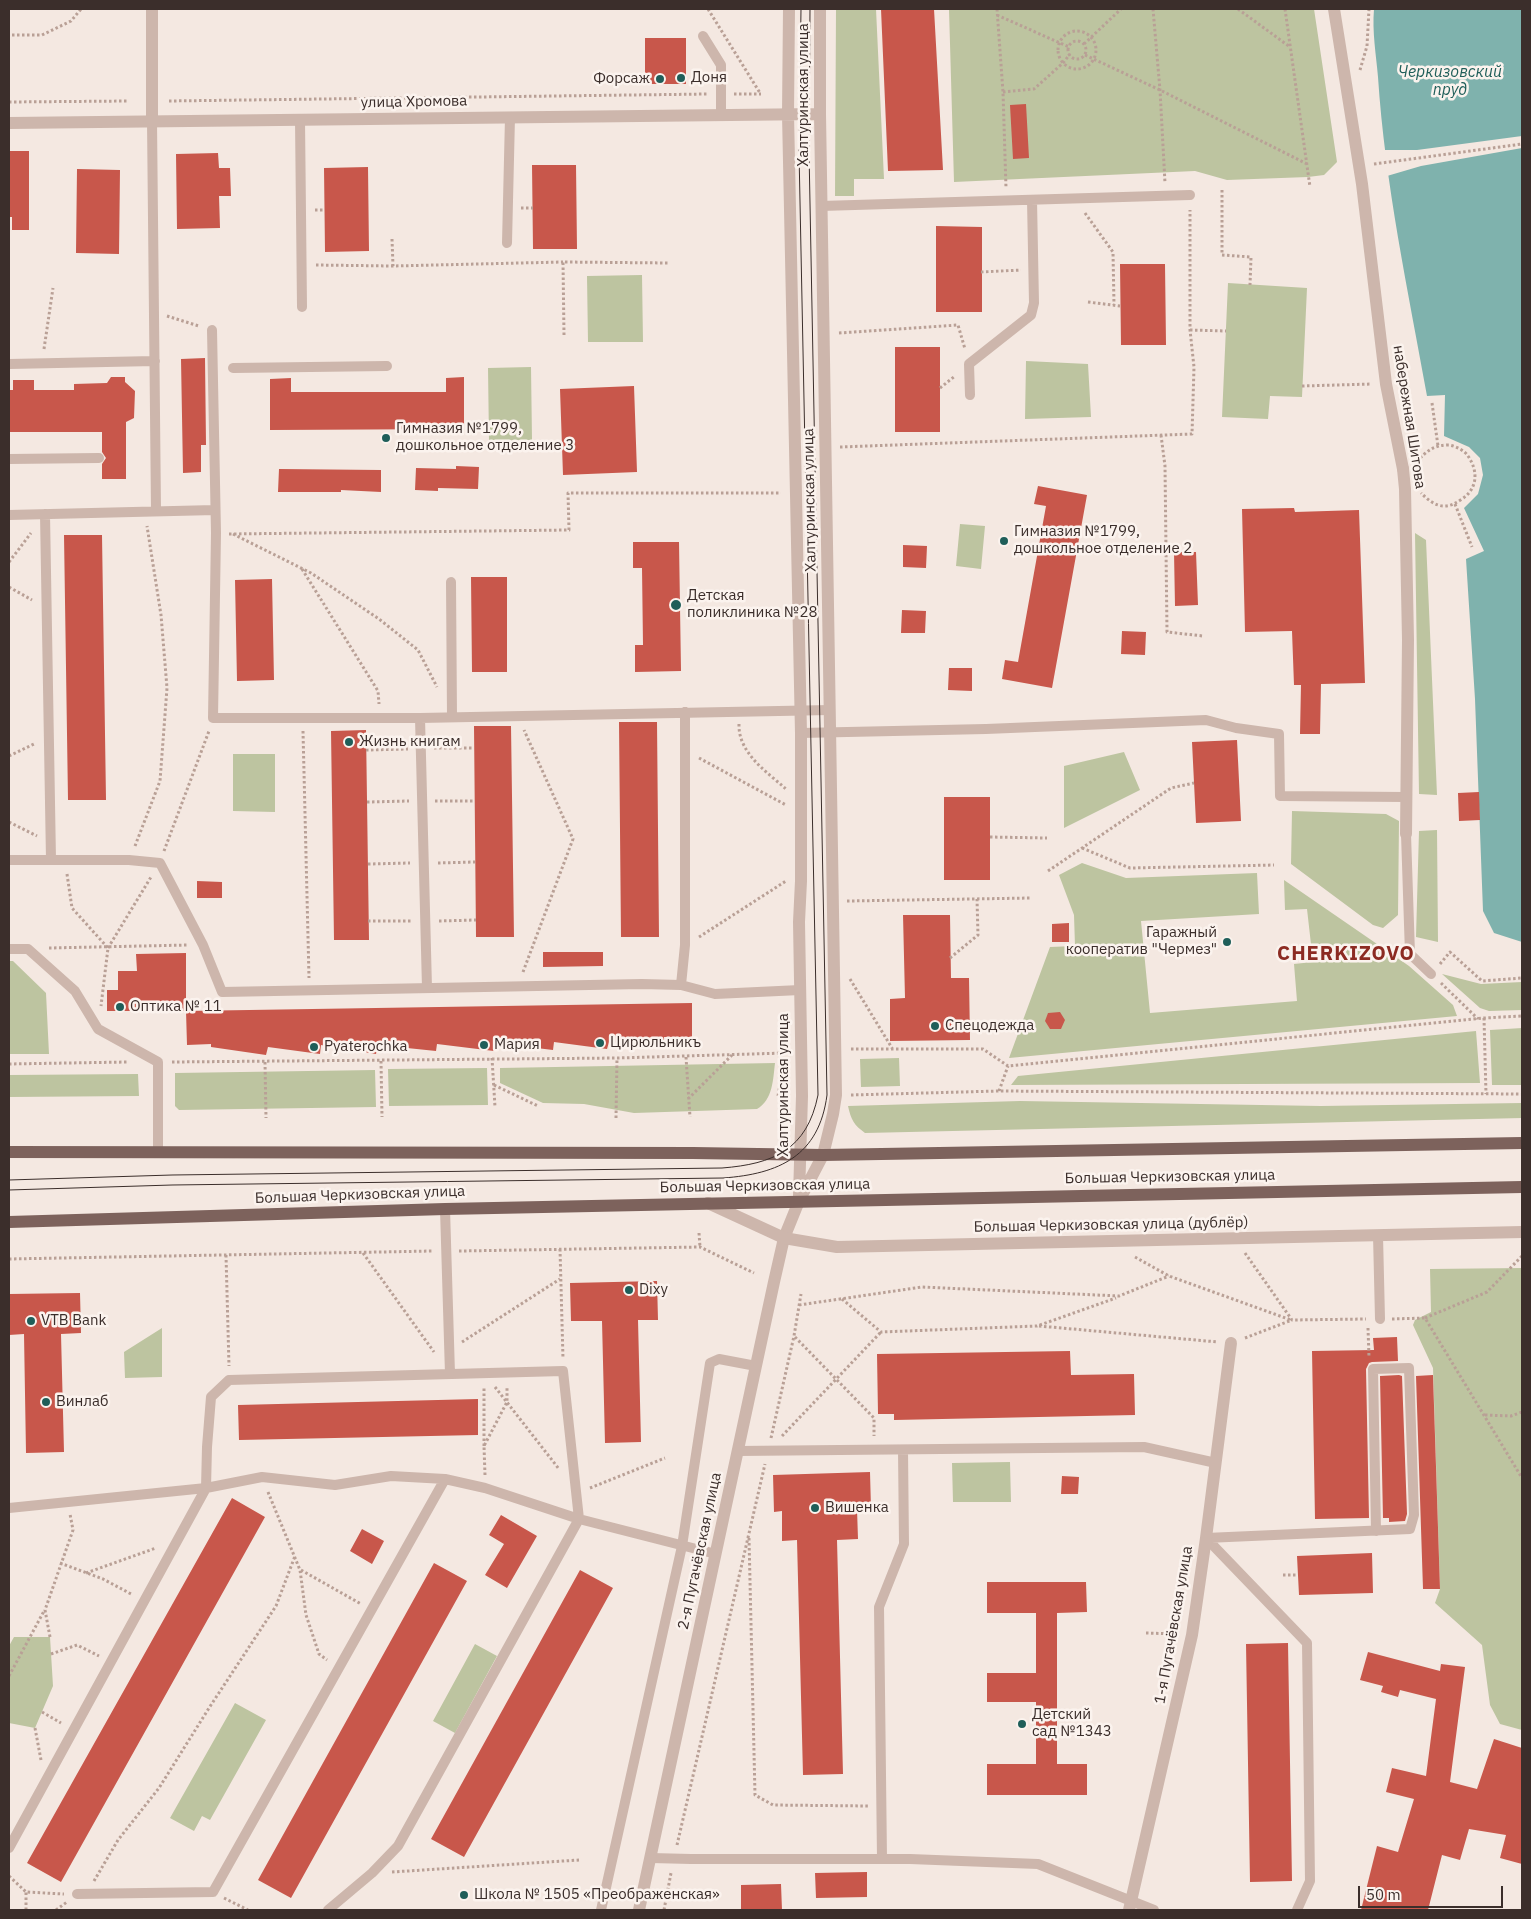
<!DOCTYPE html>
<meta charset="utf-8">
<style>
body{margin:0}
#map{position:relative;width:1531px;height:1919px;overflow:hidden;background:#f4e8e1;font-family:"IBM Plex Sans",sans-serif}
canvas{display:block}
.frame{position:absolute;inset:0;border:10px solid #3b2e2b;pointer-events:none}
.scale{position:absolute;left:1358px;top:1886px;width:145px;height:22px;box-sizing:border-box;border:2px solid #3b2e2b;border-top:0;padding-left:6px;font-size:15px;line-height:18px;white-space:nowrap;color:#3b2e2b;-webkit-text-stroke:4px #fbf3ee;paint-order:stroke}
</style>
<div id="map">
<canvas width="1531" height="1919"></canvas>
<div class="frame"></div>
<div class="scale">50 m</div>
</div>
<script>
const g = document.querySelector('canvas').getContext('2d');
g.lineJoin = 'round';
function fillPath(path, color) {
  g.fillStyle = color;
  g.fill(path, 'evenodd');
}
function trace(path, color, width, dash) {
  g.strokeStyle = color;
  g.lineWidth = width;
  g.lineCap = dash ? 'butt' : 'round';
  g.setLineDash(dash || []);
  g.stroke(path);
}
function drawText(font, color, halo, rows, align = 'center') {
  g.font = font + ' "IBM Plex Sans",sans-serif';
  g.lineWidth = 5;
  g.setLineDash([]);
  g.textBaseline = 'middle';
  g.strokeStyle = halo;
  g.fillStyle = color;
  for (const [text, x, y, turn = 0] of rows) {
    g.save();
    g.translate(x, y);
    g.rotate((+turn || 0) * Math.PI / 180);
    g.textAlign = isNaN(turn) ? turn : align;
    if (halo) g.strokeText(text, 0, 0);
    g.fillText(text, 0, 0);
    g.restore();
  }
}
const green = new Path2D(`
 M836,9H876L884,179H854V196H835Z
 M949,9H1314L1337,162L1324,175L1308,177L1227,180L1195,171L954,182Z
 M642,275L643,342H588L587,276Z
 M1228,283L1307,288L1302,397L1270,396L1268,419L1222,417Z
 M1026,361L1088,364L1091,417L1025,419Z
 M531,367L532,440L489,441L488,368Z
 M960,524L985,526L981,569L956,566Z
 M1415,533L1426,540L1437,795L1419,794Z
 M1124,752L1140,790L1064,828V766Z
 M233,754H275V812L233,811Z
 M1292,811L1386,814L1399,821L1398,915L1383,928L1373,925L1291,864Z
 M1437,830L1438,942L1416,937L1419,831Z
 M1082,863L1126,878L1257,873L1259,914L1141,921L1150,1013L1297,1001L1294,964L1313,962L1307,909L1285,910L1284,880L1409,966L1453,1005L1457,1016L1009,1058L1050,947L1075,946L1074,915L1059,875Z
 M9,961H13L46,993L49,1054H9Z
 M1442,974L1481,984L1522,982V1010L1489,1011L1480,1008Z
 M1522,1028V1085H1492L1490,1030Z
 M1476,1031L1480,1083L1011,1085L1018,1076Z
 M899,1058L900,1086L861,1087L860,1059Z
 M775,1063C773,1079 773,1100 757,1109L634,1113L584,1104L543,1103L500,1083V1068Z
 M487,1068L488,1105L389,1106L388,1069Z
 M375,1070L376,1107L179,1110L175,1106V1073Z
 M138,1074L139,1096L9,1097V1075Z
 M1020,1101L1321,1106L1522,1103V1118L865,1133C854,1125 851,1120 848,1106Z
 M1522,1268V1730L1500,1724L1490,1705L1482,1645L1435,1603L1440,1589L1433,1368L1413,1325L1415,1320L1431,1312L1430,1269Z
 M162,1328V1377L125,1378L124,1352Z
 M1010,1462L1011,1502H953L952,1463Z
 M14,1637H50L53,1686L35,1728L9,1723V1646Z
 M475,1644L497,1656L455,1733L433,1721Z
 M235,1703L266,1720L210,1820L202,1816L194,1831L170,1818Z`);
const water = new Path2D(`
 M1374,9H1522V942L1494,933L1483,911L1475,699L1466,559L1484,551L1464,508L1478,494L1483,475L1480,458L1469,447L1444,436L1445,395L1427,396C1408,290 1385,184 1378,77C1376,54 1372,32 1374,9Z`);
const pier = new Path2D(`
 M1522,136V148L1421,166L1387,176L1382,150H1417Z`);
const building = new Path2D(`
 M881,9H934L943,170L888,171Z
 M645,38H686V84H645Z
 M1026,104L1029,158L1013,159L1010,105Z
 M9,151H29V230H12V217H9Z
 M218,153L219,168H230L231,196H219L220,228L177,229L176,154Z
 M532,165H576L577,249H533Z
 M368,167L369,251L325,252L324,168Z
 M77,169L120,170L119,254L76,253Z
 M936,226L982,227V312H936Z
 M1120,264H1165L1166,345H1121Z
 M895,347H940V432H895Z
 M205,358L206,445H201V472L183,473L181,359Z
 M111,377H125V382L135,391L134,418L126,422V479H102V464L106,458L102,452V432H9V390H13V380H34V390H74V384L107,383Z
 M464,377V429L270,430V379L291,378V392H446V378Z
 M634,386L637,472L563,475L560,389Z
 M456,466L479,467L478,489L438,488V491L415,490L416,468L456,469Z
 M279,469L381,470V492L341,490V492H278Z
 M1038,486L1087,495L1052,688L1002,679L1005,660L1018,662L1046,506L1034,504Z
 M1294,508L1295,512L1359,510L1365,683L1321,684L1320,734H1300L1301,685H1294L1292,631L1245,632L1242,509Z
 M64,535H102L106,800H68Z
 M633,542H679L681,671L635,672V645H643L642,568H633Z
 M903,545L927,546L926,568L903,567Z
 M1174,552H1196L1198,605L1175,606Z
 M471,577H507V672H472Z
 M272,579L274,680L237,681L235,580Z
 M902,610L926,611L925,633H901Z
 M1122,631L1146,632L1145,655L1121,654Z
 M949,668H972V691L948,690Z
 M619,722H657L659,937H621Z
 M474,726H511L514,937H476Z
 M366,730L369,940H334L331,731Z
 M1237,740L1241,821L1196,823L1192,742Z
 M1479,792L1480,820L1459,821L1458,793Z
 M944,797H990V880H944Z
 M197,881L222,882V898H197Z
 M903,915H950L951,978H969L970,1040L890,1041V999L905,998Z
 M1069,923V942H1052V924Z
 M543,952H603V966L543,967Z
 M186,953V1011H107V990H118V971H137L136,954Z
 M692,1003V1037H664V1047L609,1042L607,1049L554,1042L553,1050L495,1043L494,1051L437,1044L436,1051L378,1045L376,1054L321,1045L320,1054L268,1047L266,1055L211,1047V1044L187,1045L186,1011Z
 M1060,1012L1065,1020L1061,1029H1050L1045,1021L1048,1013Z
 M657,1281L658,1320H638L641,1442L605,1443L602,1321H571L570,1283Z
 M80,1293L81,1333L61,1334L64,1452L26,1453L24,1334L9,1335V1294Z
 M1397,1337L1398,1361L1372,1362L1369,1363L1366,1369L1369,1518L1315,1519L1312,1351L1374,1350L1373,1338Z
 M1070,1351L1071,1375L1134,1374L1135,1415L894,1420V1414H878L877,1354Z
 M1399,1375L1402,1376L1407,1514L1405,1521L1389,1522V1518H1383L1380,1376Z
 M1433,1375L1440,1589H1423L1416,1376Z
 M478,1399V1435L239,1440L238,1405Z
 M870,1472L871,1509H857L858,1539L837,1540L843,1774L803,1775L797,1540L782,1541V1511L774,1512L773,1475Z
 M1062,1476L1079,1477L1078,1494H1061Z
 M232,1498L265,1517L61,1882L27,1863Z
 M501,1515L537,1536L507,1588L485,1575L504,1544L489,1535Z
 M362,1529L384,1541L372,1564L350,1551Z
 M1372,1553L1373,1593L1299,1595L1297,1556Z
 M434,1563L467,1581L291,1898L258,1880Z
 M580,1570L613,1588L464,1857L431,1839Z
 M987,1582H1086L1087,1612L1057,1613V1764H1087V1795H987V1764H1036V1702H987V1673H1036V1613H987Z
 M1288,1643L1292,1881L1250,1882L1246,1644Z
 M1368,1652L1440,1671L1441,1664L1465,1667L1450,1782L1477,1789L1494,1739L1522,1748V1864L1500,1858L1506,1835L1469,1829L1460,1860L1442,1855L1428,1910H1361L1377,1846L1398,1852L1414,1799L1386,1792L1392,1768L1426,1776L1436,1699L1400,1690L1398,1697L1381,1692L1383,1686L1360,1680Z
 M867,1872V1897L816,1898L815,1873Z
 M781,1884L782,1910H741V1885Z`);
const path = new Path2D(`
 M708,9L760,93
 M997,9L1003,92L1006,188
 M1153,9L1160,90L1165,183
 M1238,9L1290,47
 M1285,9L1310,187
 M997,15L1069,47
 M1058 50a19 19 0 1 1 38 0a19 19 0 1 1-38 0Z
 M12,35H42L71,21L81,9
 M1068 50a9 9 0 1 1 18 0a9 9 0 1 1-18 0Z
 M1084,44L1121,9
 M1085,55L1160,90L1307,164
 M1360,70L1367,46L1369,9
 M1003,92L1034,89L1063,63L1070,54
 M734,94H761
 M169,101L708,94
 M9,102L129,101
 M1374,164L1522,144
 M1222,190V255L1251,257L1250,285
 M521,208H533
 M315,210H325
 M1085,213L1113,252L1114,305
 M392,239L393,266
 M316,265L393,266L563,262
 M981,272L1021,270
 M1088,302L1120,306
 M167,316L199,326
 M1190,330L1226,331
 M839,333L958,325L965,349
 M564,335L563,262L669,263
 M44,349L53,288
 M1302,386L1372,384
 M940,388L955,376
 M1432,403L1438,446
 M1161,435L1165,466L1167,632L1203,636
 M840,447L1192,434L1194,367L1190,330V210
 M1417,462C1426,451 1434,445 1449,445C1456,446 1465,451 1468,456C1479,472 1477,489 1462,499C1456,503 1451,506 1444,506C1435,506 1427,499 1421,493
 M1455,504L1472,547
 M229,534L569,530L568,493H781
 M233,534L311,573L379,619L418,650L437,687
 M9,562L31,533
 M302,569L378,691L379,704
 M9,587L32,600
 M739,724C738,753 767,772 786,789
 M303,731L309,978
 M434,748H474
 M366,750L408,749
 M9,756L34,744
 M699,758L786,805
 M435,801H475
 M367,802L409,801
 M9,822L37,836
 M990,837L1047,838
 M135,846L160,781L167,688L161,615L147,526
 M1082,848L1130,868L1274,865
 M164,851L209,731
 M438,863L475,862
 M368,864L410,863
 M1048,871L1171,788L1194,783
 M67,874L72,908L108,948L101,1006
 M847,901L1032,898
 M368,921H413
 M439,921L476,920
 M699,937L786,881
 M49,948L188,945
 M108,948L151,877
 M950,958L978,935L977,899
 M1440,964L1450,952L1482,981L1522,978
 M523,972L573,839L524,730
 M850,979L892,1048
 M1441,983L1478,1019
 M1484,1018L1486,1094
 M851,1049H983L1008,1066L1484,1018L1522,1016
 M686,1057L690,1117
 M492,1058L495,1107
 M381,1061L382,1117
 M172,1062L617,1058L785,1053
 M265,1062L266,1118
 M9,1064L128,1062
 M494,1085L538,1106
 M999,1091L1008,1066
 M851,1095L999,1091L1522,1094
 M778,1096L784,1063
 M688,1099L732,1055
 M616,1118L617,1058
 M699,1233L700,1247
 M560,1249L563,1359
 M459,1251L700,1247L754,1273
 M363,1253L434,1352
 M1245,1253L1292,1320L1366,1319
 M226,1255L229,1366
 M1135,1257L1169,1276L1291,1320
 M9,1259L433,1251
 M842,1299L881,1332L1037,1326L1116,1298
 M799,1305L922,1287L1119,1296L1169,1276
 M1425,1318L1487,1292L1522,1256
 M1392,1319L1425,1318L1522,1478
 M1039,1326L1218,1342
 M1368,1328L1369,1357
 M795,1337L874,1418V1436
 M1245,1338L1292,1320
 M462,1342L560,1279
 M495,1387L559,1469
 M1485,1415L1511,1416L1522,1412
 M782,1436L881,1332
 M771,1438L794,1336L801,1294
 M484,1446V1387
 M485,1475L484,1446L507,1402V1387
 M590,1488L665,1458
 M268,1492L300,1570L306,1615L319,1654L327,1660
 M749,1538L755,1795L773,1805L869,1806
 M60,1563L103,1579L133,1595
 M301,1570L361,1604
 M86,1573L156,1548
 M1283,1575H1298
 M1146,1633L1176,1634
 M50,1637L45,1610L73,1530L70,1514
 M51,1654L77,1645L99,1656
 M9,1676L44,1611
 M42,1712L61,1723
 M35,1728L41,1760
 M677,1845L765,1464
 M392,1872L579,1860
 M9,1876L26,1892L64,1894
 M94,1881L118,1840L159,1788L209,1708L276,1606L295,1556
 M224,1898L248,1910
 M26,1910V1892
 M56,1910L67,1902
 M664,1910L671,1873`);
const service = new Path2D(`
 M703,36L721,65V115
 M300,120L302,307
 M152,121L156,511
 M821,206L1190,195
 M507,243L510,117
 M212,330L216,533L213,718H420L830,710
 M9,364L155,361
 M233,368L387,366
 M970,395L969,364L1031,315L1034,303L1032,200
 M9,459L99,458
 M45,514L51,860
 M9,515L215,510
 M451,582L452,717
 M420,718L427,988
 M801,733L986,729L1206,720L1236,728L1279,734L1280,796L1405,797
 M1406,834L1410,954L1431,974
 M9,860H129L160,863L203,945L222,992L642,984L681,985L715,994L800,990
 M9,949H28L75,991L98,1029L158,1062V1151
 M681,985L685,945V712
 M445,1209L450,1374
 M1378,1235L1380,1319
 M738,1451L1144,1447L1216,1463
 M9,1508L206,1488L262,1477L335,1485L391,1476L445,1479L485,1488L579,1519L716,1554
 M1206,1538L1410,1529L1414,1515L1409,1368L1373,1369L1376,1531
 M1206,1538L1307,1643L1310,1881L1297,1910
 M9,1848L206,1488L207,1447L211,1397L229,1380L563,1371L579,1519L398,1846L372,1873L328,1910
 M651,1858L691,1859H910L1038,1864L1154,1910
 M882,1859L879,1607L904,1544L903,1450
 M77,1894L213,1892L445,1479
 M601,1910L682,1546L710,1363L719,1359L756,1366`);
const pedestrian = new Path2D(`
 M1334,9L1362,184L1386,384L1403,469`);
const minor = new Path2D(`
 M152,9V121
 M1403,469L1405,489L1408,640L1406,834
 M639,1910L774,1282L784,1238L799,1201
 M1129,1910L1192,1635L1206,1538L1231,1343`);
const tertiary = new Path2D(`
 M789,9L788,114L801,733V881L799,922L802,1096L799,1196
 M9,123L820,114
 M799,1201L823,1155L833,1114L836,1095L820,114V9
 M708,1203L784,1238L837,1247L1522,1232`);
const primary = new Path2D(`
 M9,1152L693,1153L823,1155L1522,1143
 M9,1222L445,1209L1522,1187`);
const tram = new Path2D(`
 M9,1180L172,1175L722,1168C773,1164 807,1150 818,1095L799,152L801,9
 M9,1190L172,1185L723,1178C779,1174 819,1156 827,1095L809,151L810,9`);
const markers = [
 [681,78,5,"#1f5e59"],
 [660,79,5,"#1f5e59"],
 [386,438,5,"#1f5e59"],
 [1004,541,5,"#1f5e59"],
 [676,605,6,"#1f5e59"],
 [349,742,5,"#1f5e59"],
 [1227,942,5,"#1f5e59"],
 [120,1007,5,"#1f5e59"],
 [935,1026,5,"#1f5e59"],
 [600,1043,5,"#1f5e59"],
 [484,1045,5,"#1f5e59"],
 [314,1047,5,"#1f5e59"],
 [629,1290,5,"#1f5e59"],
 [31,1321,5,"#1f5e59"],
 [46,1402,5,"#1f5e59"],
 [815,1508,5,"#1f5e59"],
 [1022,1724,5,"#1f5e59"],
 [464,1895,5,"#1f5e59"]
];
const poiNames = [
 ["Доня",691,78],
 ["Форсаж",650,79,"right"],
 ["Гимназия №1799,",396,429],
 ["дошкольное отделение 3",396,446],
 ["Гимназия №1799,",1014,532],
 ["дошкольное отделение 2",1014,549],
 ["Детская",687,596],
 ["поликлиника №28",687,613],
 ["Жизнь книгам",359,742],
 ["Гаражный",1217,933,"right"],
 ["кооператив \"Чермез\"",1217,950,"right"],
 ["Оптика № 11",130,1007],
 ["Спецодежда",945,1026],
 ["Цирюльникъ",610,1043],
 ["Мария",494,1045],
 ["Pyaterochka",324,1047],
 ["Dixy",639,1290],
 ["VTB Bank",41,1321],
 ["Винлаб",56,1402],
 ["Вишенка",825,1508],
 ["Детский",1032,1715],
 ["сад №1343",1032,1732],
 ["Школа № 1505 «Преображенская»",474,1895]
];
const streetNames = [
 ["Халтуринская улица",804,95,-90],
 ["улица Хромова",414,102,-1],
 ["набережная Шитова",1409,417,81],
 ["Халтуринская улица",810,500,-91],
 ["Халтуринская улица",784,1085,-90],
 ["Большая Черкизовская улица",1170,1177,-1],
 ["Большая Черкизовская улица",765,1186,-1],
 ["Большая Черкизовская улица",360,1195,-2],
 ["Большая Черкизовская улица (дублёр)",1111,1225,-1],
 ["2-я Пугачёвская улица",700,1551,-78],
 ["1-я Пугачёвская улица",1174,1625,-80]
];
const waterNames = [
 ["Черкизовский",1450,72],
 ["пруд",1450,90]
];
const districtNames = [
 ["CHERKIZOVO",1346,954]
];
fillPath(green, '#bdc4a0');
fillPath(water, '#7fb2ad');
fillPath(pier, '#f4e8e1');
fillPath(building, '#c8574b');
trace(path, '#b9a096', 3, [2.5, 2.5]);
trace(service, '#cdb6ac', 10);
trace(pedestrian, '#cdb6ac', 12);
trace(minor, '#cdb6ac', 12);
trace(tertiary, '#cdb6ac', 12);
trace(primary, '#7d625c', 12);
trace(tram, '#3b2e2b', 1);
for (const [x, y, r, color] of markers) {
  const dot = new Path2D();
  dot.arc(x, y, r, 0, 2 * Math.PI);
  g.fillStyle = color;
  g.fill(dot);
  trace(dot, '#fbf3ee', 2);
}
drawText('15px', '#3b2e2b', '#fbf3ee', poiNames, 'left');
drawText('15px', '#3b2e2b', '#fbf3ee', streetNames);
drawText('italic 16px', '#1f5e59', '#fbf3ee', waterNames);
g.letterSpacing = '1px';
drawText('bold 20px', '#8c2b22', '#fbf3ee', districtNames);
g.letterSpacing = '0px';
</script>
